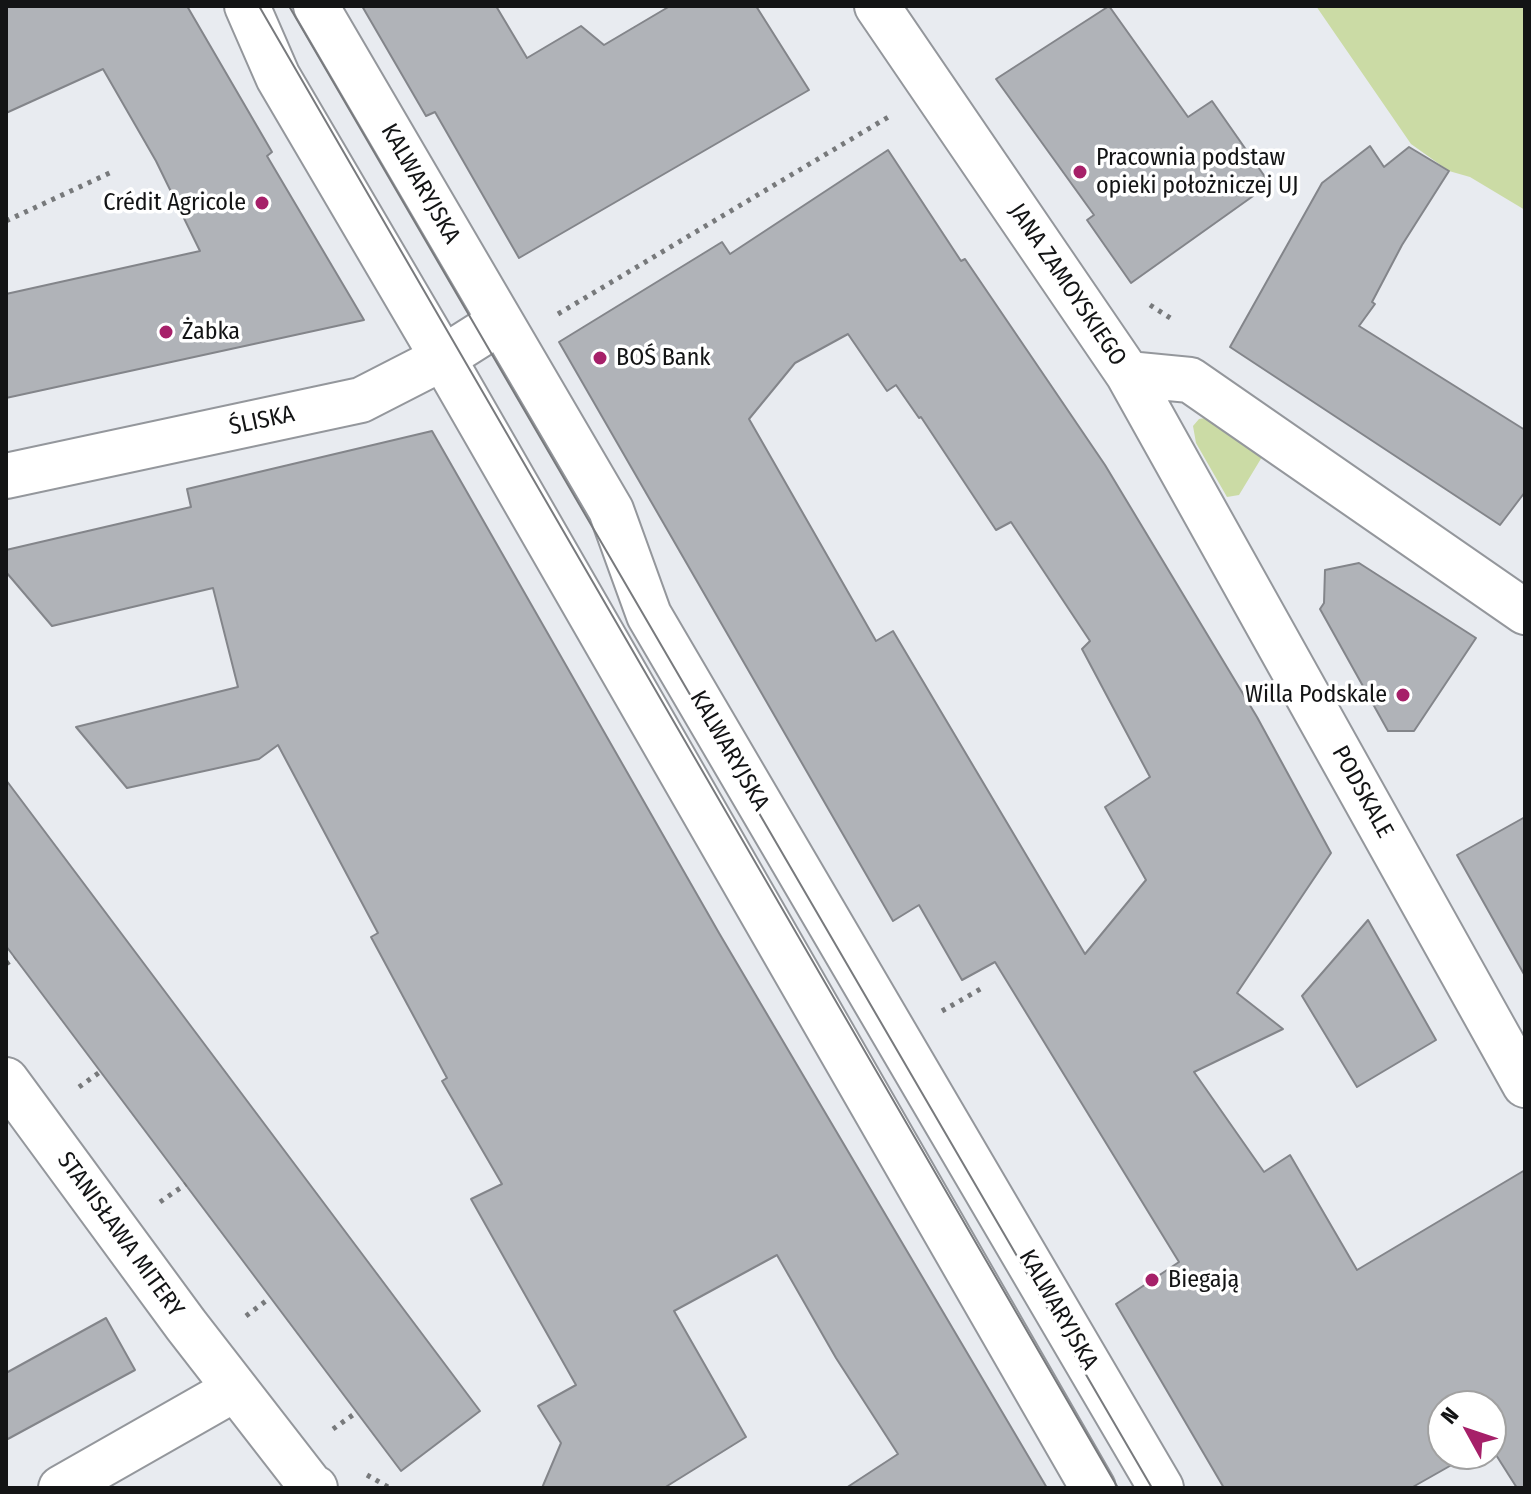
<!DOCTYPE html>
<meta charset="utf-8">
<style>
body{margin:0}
#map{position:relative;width:1531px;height:1494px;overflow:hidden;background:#e8ebf0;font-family:"Fira Sans Condensed",sans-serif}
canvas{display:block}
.frame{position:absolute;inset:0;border:8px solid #131415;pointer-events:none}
.north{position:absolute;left:1427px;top:1390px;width:80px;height:80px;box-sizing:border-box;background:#fff;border:2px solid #a1a1a1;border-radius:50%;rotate:310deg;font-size:22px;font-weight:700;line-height:32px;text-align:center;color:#131415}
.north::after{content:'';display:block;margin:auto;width:28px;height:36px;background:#a62069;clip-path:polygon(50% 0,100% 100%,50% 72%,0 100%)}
</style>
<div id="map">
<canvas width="1531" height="1494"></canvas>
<div class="frame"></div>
<div class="north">N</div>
</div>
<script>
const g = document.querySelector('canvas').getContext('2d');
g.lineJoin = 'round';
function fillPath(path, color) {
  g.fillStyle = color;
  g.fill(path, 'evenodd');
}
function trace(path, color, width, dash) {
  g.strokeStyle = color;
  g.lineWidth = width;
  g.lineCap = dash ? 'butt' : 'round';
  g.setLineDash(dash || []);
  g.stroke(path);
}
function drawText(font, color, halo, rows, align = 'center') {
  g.font = font + ' "Fira Sans Condensed",sans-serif';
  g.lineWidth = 7;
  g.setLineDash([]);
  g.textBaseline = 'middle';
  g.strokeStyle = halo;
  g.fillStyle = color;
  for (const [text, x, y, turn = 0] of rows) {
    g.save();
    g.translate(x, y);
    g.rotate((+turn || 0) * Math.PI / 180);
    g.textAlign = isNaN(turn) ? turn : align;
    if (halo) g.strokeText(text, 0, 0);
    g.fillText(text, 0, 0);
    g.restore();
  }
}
const green = new Path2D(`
 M1316,6H1525V210L1470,177L1449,171L1411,144Z
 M1205,418L1262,457L1239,495L1227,497L1196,443L1193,426L1199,419Z`);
const building = new Path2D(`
 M6,6H187L272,152L267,156L364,320L6,398V294L200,251L156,161L103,69L6,113Z
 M362,6H496L527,58L581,26L604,45L670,6H756L809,90L519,258L435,112L426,116Z
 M1109,6L1188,117L1212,101L1270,184L1131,283L1087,220L1094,215L996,79Z
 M1370,146L1384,167L1409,147L1449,171L1402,245L1372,302L1375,304L1359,326L1525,430V492L1500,525L1230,347L1322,183Z
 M888,150L961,261L965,259L1105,465L1257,717L1331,853L1237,993L1283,1029L1194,1072L1264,1172L1290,1155L1357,1270L1525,1170V1488H1517L1491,1447V1406H1443V1454H1471L1411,1488H1224L1116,1304L1179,1262L995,962L962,980L919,905L893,921L559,342L722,242L730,254ZM848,334L887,391L896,385L919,418L921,417L996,530L1011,522L1090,641L1082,649L1150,777L1105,807L1146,880L1085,954L893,631L876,641L749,419L795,363Z
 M432,431L719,933L1047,1488H846L898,1454L836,1358L777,1255L674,1311L746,1437L664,1488H542L561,1443L538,1406L576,1385L471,1199L502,1184L442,1081L447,1078L371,937L378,933L278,745L259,759L127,788L76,727L238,687L213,588L52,626L6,572V550L191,507L187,489Z
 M1359,563L1476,638L1414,731H1388L1320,609L1324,603L1325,570Z
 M6,780L480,1411L401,1471L6,946Z
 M1525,817V976L1457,855Z
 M1368,920L1436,1040L1357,1087L1302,996Z
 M106,1318L135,1370L6,1440V1373Z`);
const path = new Path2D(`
 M6,221L114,171
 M1150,305L1175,321
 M558,314L890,116
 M6,964L15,958
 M942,1011L984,987
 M79,1087L100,1072
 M160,1202L186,1184
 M246,1316L270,1298
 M333,1429L357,1412
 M367,1475L390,1488`);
const street = new Path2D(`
 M877,6L1128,374L1525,1085
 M1128,374L1190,380L1525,612
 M6,476L361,400L443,358L500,322
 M6,1080L186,1325L311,1486L315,1488
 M61,1488L235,1389`);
const secondary = new Path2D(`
 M247,6L278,77L443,358L1093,1488
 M316,6L611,510L649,615L1161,1488`);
const tram = new Path2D(`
 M259,6L1118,1488
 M289,6L1152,1488`);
const markers = [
 [1080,172,8,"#a62069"],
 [262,203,8,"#a62069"],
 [166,332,8,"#a62069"],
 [600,358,8,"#a62069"],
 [1403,695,8,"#a62069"],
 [1152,1280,8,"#a62069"]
];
const poiNames = [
 ["Pracownia podstaw",1096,158],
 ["opieki położniczej UJ",1096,186],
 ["Crédit Agricole",246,203,"right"],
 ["Żabka",182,332],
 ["BOŚ Bank",616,358],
 ["Willa Podskale",1387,695,"right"],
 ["Biegają",1168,1280]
];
const streetNames = [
 ["KALWARYJSKA",420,184,60],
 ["JANA ZAMOYSKIEGO",1067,285,56],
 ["ŚLISKA",262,421,-12],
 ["KALWARYJSKA",729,751,60],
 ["PODSKALE",1362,792,61],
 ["STANISŁAWA MITERY",120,1235,54],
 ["KALWARYJSKA",1058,1310,60]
];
fillPath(green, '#cbdba5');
fillPath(building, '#b0b3b8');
trace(building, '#83858a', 2);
trace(street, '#94979c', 48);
trace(secondary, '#94979c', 48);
trace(path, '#77797b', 5, [4, 6]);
trace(street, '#fff', 44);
trace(secondary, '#fff', 44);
trace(tram, '#787a7d', 2);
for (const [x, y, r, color] of markers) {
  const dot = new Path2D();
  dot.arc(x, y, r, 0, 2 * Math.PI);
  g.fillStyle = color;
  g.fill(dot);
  trace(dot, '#fff', 3);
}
drawText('24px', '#131415', '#fff', poiNames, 'left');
drawText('24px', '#131415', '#fff', streetNames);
</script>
